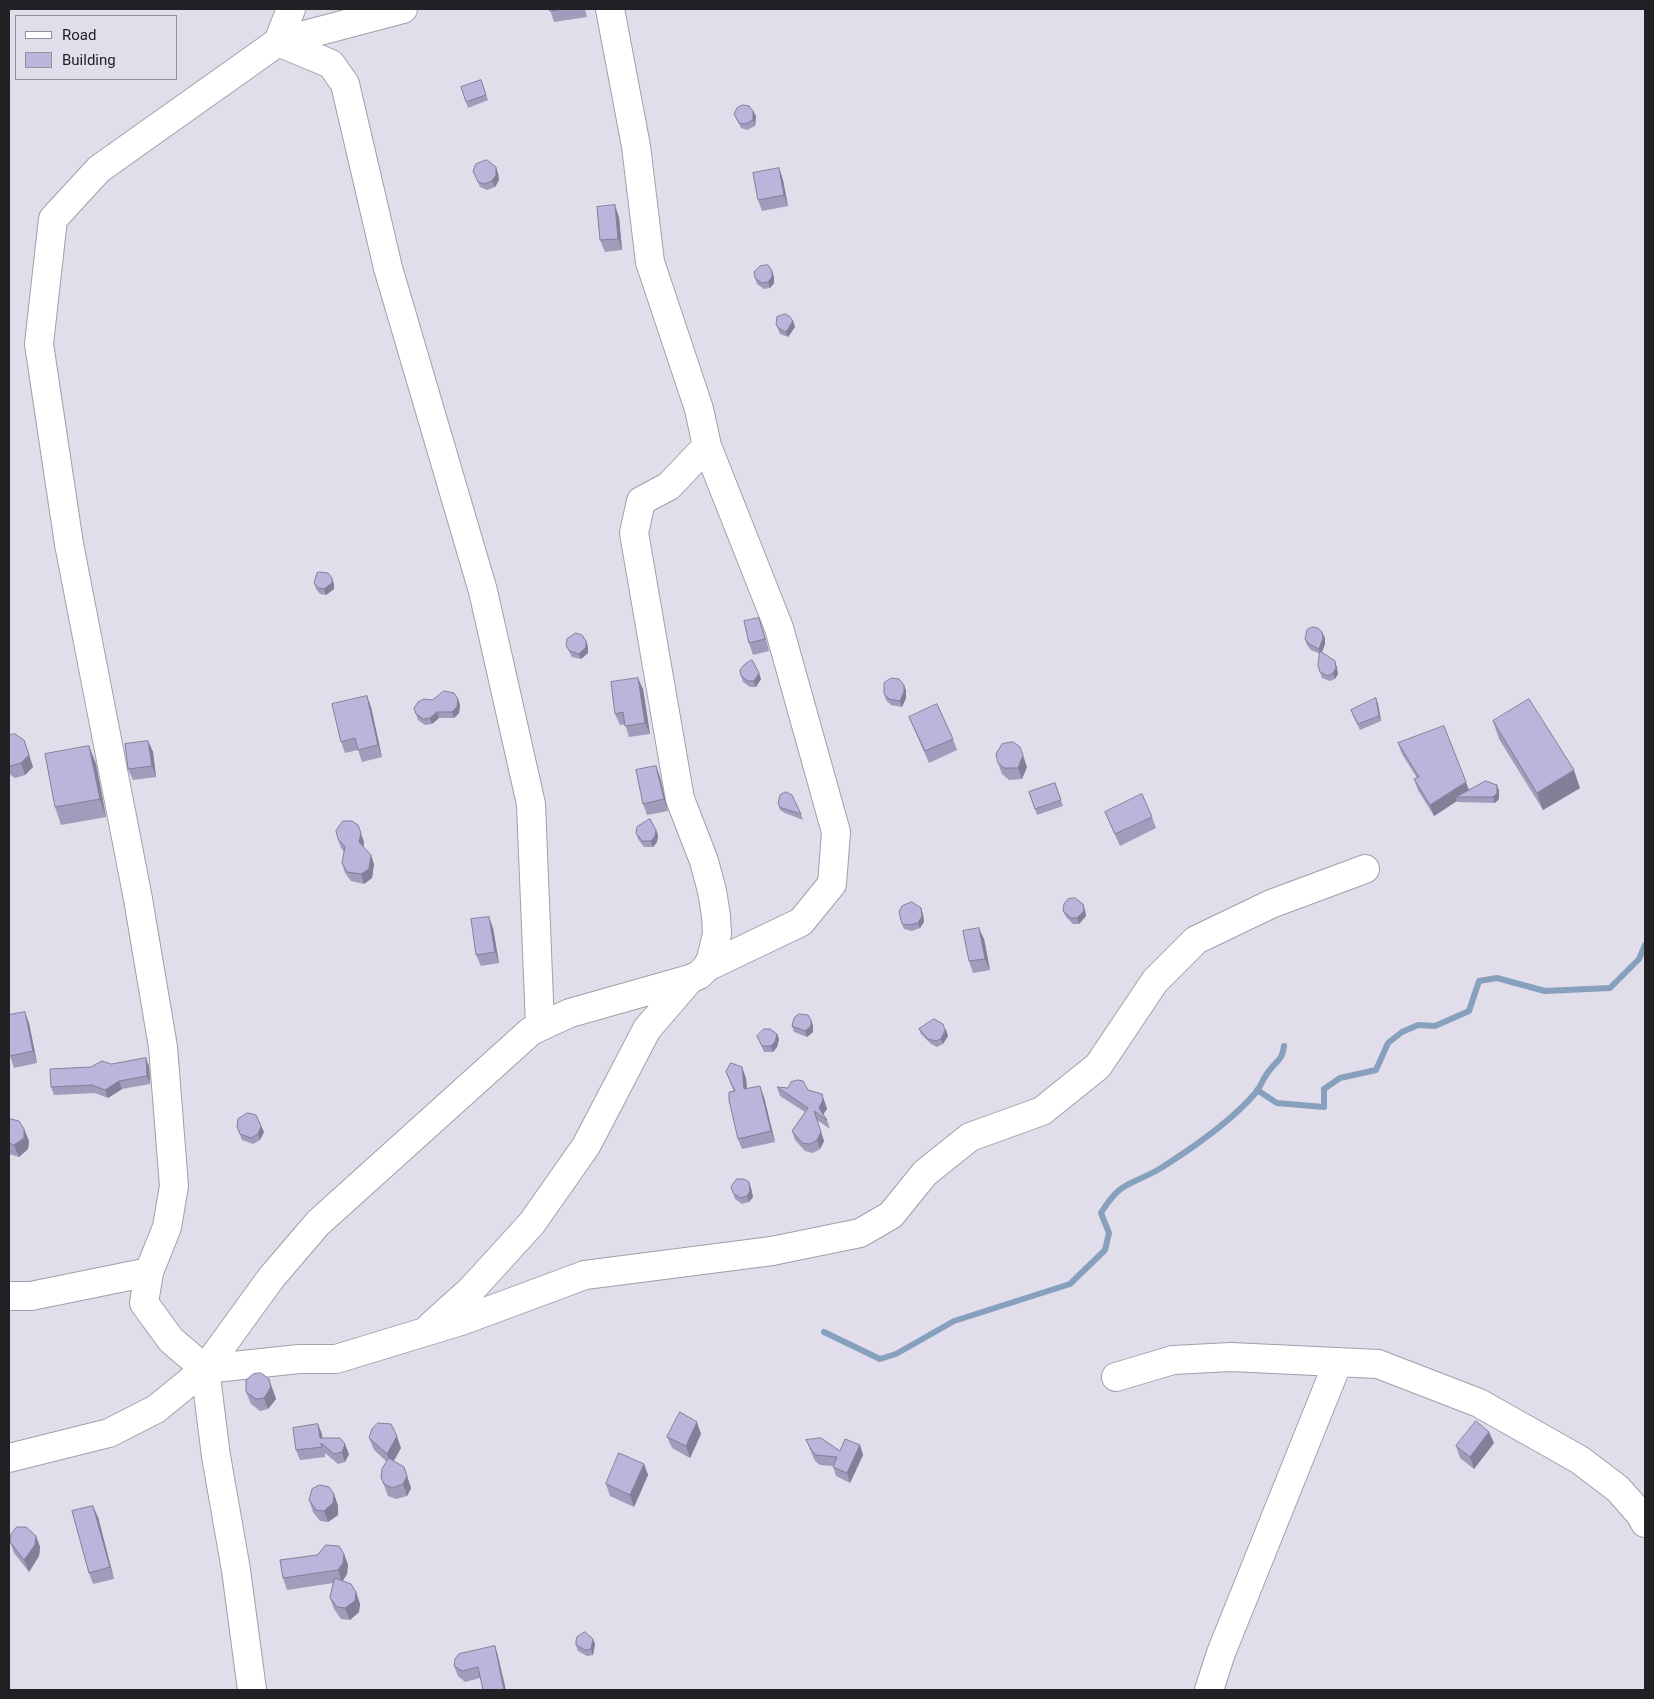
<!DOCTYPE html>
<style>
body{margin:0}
#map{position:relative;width:1654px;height:1699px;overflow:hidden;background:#e2ddea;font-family:Roboto,sans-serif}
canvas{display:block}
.frame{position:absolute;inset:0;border:10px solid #222025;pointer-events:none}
.legend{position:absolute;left:15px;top:15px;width:162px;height:65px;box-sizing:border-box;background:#e2ddea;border:1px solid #95919b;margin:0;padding:6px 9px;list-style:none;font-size:15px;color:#222025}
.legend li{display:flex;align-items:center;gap:10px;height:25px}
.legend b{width:25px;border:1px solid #95919b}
</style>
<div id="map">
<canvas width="1654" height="1699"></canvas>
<div class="frame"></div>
<ul class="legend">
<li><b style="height:6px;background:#fff"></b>Road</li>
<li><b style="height:14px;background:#b9b5db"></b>Building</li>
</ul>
</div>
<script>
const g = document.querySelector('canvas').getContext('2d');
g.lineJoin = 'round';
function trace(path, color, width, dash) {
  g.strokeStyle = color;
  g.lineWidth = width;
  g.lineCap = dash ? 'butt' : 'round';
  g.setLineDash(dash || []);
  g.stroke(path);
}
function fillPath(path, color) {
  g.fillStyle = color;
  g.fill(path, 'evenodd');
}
const stream = new Path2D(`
 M1257,1090L1277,1103L1324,1107V1089L1340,1078L1376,1070L1388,1043L1402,1032L1418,1025L1435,1026L1469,1011L1479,981L1497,978L1545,991L1610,988L1639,959L1645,945
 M824,1332L880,1359L896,1354L954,1321L1070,1284L1105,1250L1109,1233L1101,1213C1122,1179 1131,1186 1161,1168C1191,1149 1235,1118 1257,1091C1261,1085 1264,1077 1269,1071C1277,1060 1282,1061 1284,1046`);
const minor = new Path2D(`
 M278,42L331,64L345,84L388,268L483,591L531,804L540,1025
 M278,42L403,9
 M707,967L801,922L832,884L836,832L779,628L707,446
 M9,1296H31L149,1272
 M431,1326L471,1290L532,1223L586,1146L647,1029L690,979
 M205,1369L299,1359H336L461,1321L585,1275L772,1251L860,1233L891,1215L925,1173L970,1137L1042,1111L1098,1066L1155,981L1196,940L1271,904L1365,869
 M1116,1377L1173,1360L1231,1357L1378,1364L1479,1403L1580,1460L1618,1489L1640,1514L1645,1523
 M9,1458L109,1433L156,1409L205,1369L271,1278L318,1223L531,1031L570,1013L690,979L699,975L707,967L711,959L717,934L716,916L712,891L704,861L680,799L634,533L641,501L669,486L707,446L699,409L650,262L636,146L610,9
 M252,1690L236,1570L216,1456L205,1369L171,1340L144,1303L149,1272L167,1227L174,1186L163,1047L138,899L69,544L39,344L53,219L99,169L278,42L291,9
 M1209,1690L1221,1653L1338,1362`);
const wall = new Path2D(`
 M550,9H585L587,17L554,22Z
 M481,80L488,100L468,108L461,87Z
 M734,114L756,116L755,126L747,130L741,128Z
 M779,168L783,180L788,206L762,211L758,200Z
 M473,171L498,173L499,180L495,187L487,190L480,187Z
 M619,217L622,250L605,252L600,240Z
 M774,277V283L770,288L764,289L757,284L755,278Z
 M793,321L795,327L788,337L780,334L776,324Z
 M314,583L334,584V589L326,595L320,594L316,589Z
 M763,630L769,651L753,655L749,643Z
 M1322,632L1325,638V644L1322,653L1337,666L1338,674L1335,679L1330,681L1322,678L1318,666L1320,654L1311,650L1307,645L1305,639Z
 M586,641L588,647V653L581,659L572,657L566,646Z
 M759,673L761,679L756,687H750L743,682L741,676Z
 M904,685L906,691V698L902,707L891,705L886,700L884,694Z
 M643,689L650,734L629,737L625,724L620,725L615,714Z
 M367,696L371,707L382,757L362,762L358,750L345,753L341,742Z
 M458,699L460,705L459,713L454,718H439L432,724L425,725L418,720L416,714L432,700Z
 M1378,704L1381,721L1360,730L1353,716L1351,710Z
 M909,717L953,739L957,750L929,763L914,729Z
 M1493,721L1580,788L1543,810L1499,739Z
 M9,735L28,751L33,767L25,775L15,778L9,774Z
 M148,741L153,752L156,777L133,780L128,769Z
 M1398,743L1469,790L1497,785L1499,791V799L1495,803L1458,802L1457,801L1434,816L1418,790L1414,779L1417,778L1402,754Z
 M89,746L96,764L106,817L61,825L55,807Z
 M998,763L1027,767L1022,779L1009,780L1002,774Z
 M656,766L660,777L668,811L647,815L643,804Z
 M1055,783L1063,806L1037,815L1029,792Z
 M778,804L801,814L803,820L785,813L780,810Z
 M1105,812L1152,817L1156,828L1120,846L1110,824Z
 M656,830L658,835L657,842L653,847H644L638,839L636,833Z
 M338,839L364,842L363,847L374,864L372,878L364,884L351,881L345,873L342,863L344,852L341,848Z
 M1085,910L1086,916L1079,924H1073L1066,917L1063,911Z
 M923,914L924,922L920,928L912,931L904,929L902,924Z
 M493,928L499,963L481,966L476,955Z
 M984,939L990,970L973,973L969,961Z
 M811,1020L813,1026V1032L807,1037L794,1032L792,1026Z
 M29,1023L37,1063L14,1068L10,1056Z
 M919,1029L948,1036L943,1044L937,1047L931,1044L921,1034Z
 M777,1034L779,1039L777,1047L773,1052H764L757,1036Z
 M111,1064L149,1066L150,1084L122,1089L108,1098L95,1093L54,1095L51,1087L91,1067Z
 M726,1072L746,1078L747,1089L764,1097L775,1142L742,1149L738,1139L734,1092Z
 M777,1087L808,1090L822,1094L827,1109L823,1114L827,1120L830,1129L817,1120L824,1141L820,1149L813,1153L805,1151L795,1140L792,1131L805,1112L780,1096Z
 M9,1120L24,1129L29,1141L28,1149L19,1157L9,1154Z
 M261,1126L264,1132L260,1140L253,1144L242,1140L237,1127Z
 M751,1188L753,1197L749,1202L742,1204L735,1199L733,1193Z
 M273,1390L276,1399L268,1409L260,1411L251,1404L246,1392Z
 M1489,1432L1494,1443L1474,1469L1460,1458L1456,1446Z
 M322,1434V1438L349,1454L345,1462L338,1464L325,1453V1457L300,1460L296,1450Z
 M701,1434L690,1458L672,1448L667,1437Z
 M369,1438L401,1448L394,1461L404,1467L411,1488L407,1496L396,1499L388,1496L381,1477L387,1462L374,1450Z
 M806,1440L840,1451L860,1445L863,1455L850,1483L836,1476L833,1466L820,1465L815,1461Z
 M644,1464L648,1475L634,1507L610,1496L606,1484Z
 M334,1494L338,1506V1515L328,1522L320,1521L313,1512L309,1500Z
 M98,1517L114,1579L93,1584L89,1573Z
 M36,1536L40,1547L39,1556L29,1572L14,1553L10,1542Z
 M344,1554L348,1565L347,1574L343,1581L356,1592L360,1604L359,1612L350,1620L341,1619L334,1609L330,1598L333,1583L287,1590L283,1578L317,1555Z
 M595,1644L593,1655L587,1656L578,1651L576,1645Z
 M495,1646L498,1656L480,1678L465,1682L458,1676L454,1666Z`);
const shadedWall = new Path2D(`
 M753,111L756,116L755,126L753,120Z
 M496,167L498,173L499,180L495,187L492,181Z
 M779,168L783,180L788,206L784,195Z
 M615,205L619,217L622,250L618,239Z
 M772,271L774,277V283L770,288L768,282Z
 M793,321L795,327L788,337L786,332Z
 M332,578L334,584V589L326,595L324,589Z
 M759,618L763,630L769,651L765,639Z
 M1322,632L1325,638V644L1321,654L1319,649Z
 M586,641L588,647V653L581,659L579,654Z
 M1335,661L1338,674L1335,679L1333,673Z
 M759,673L761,679L756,687L754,681Z
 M638,678L643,689L650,734L645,723Z
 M904,685L906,691V698L902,707L900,701Z
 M367,696L371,707L382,757L378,745Z
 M1376,698L1378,704L1381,721L1379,716Z
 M458,699L460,705L459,713L454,718L452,712Z
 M437,712L439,718L432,724L430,718Z
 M24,740L33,767L25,775L21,763Z
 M148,741L153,752L156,777L152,766Z
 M89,746L96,764L106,817L100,799Z
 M1023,755L1027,767L1022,779L1018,768Z
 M656,766L660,777L668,811L664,799Z
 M1574,770L1580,788L1543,810L1537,793Z
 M1466,782L1470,793L1456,797L1457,801L1434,816L1430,805Z
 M1497,785L1499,791V799L1495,803L1493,797Z
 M358,825L364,842L363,851L359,842Z
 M656,830L658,835L657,842L653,847L651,841Z
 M371,855L374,864L372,878L364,884L361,874Z
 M1083,904L1085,910L1086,916L1079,924L1077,918Z
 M921,908L923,914L924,922L920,928L918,923Z
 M489,917L493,928L499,963L495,952Z
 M979,928L984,939L990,970L985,959Z
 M25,1012L29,1023L37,1063L33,1051Z
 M811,1020L813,1026V1032L807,1037L805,1031Z
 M946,1029L948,1036L943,1044L941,1039Z
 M777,1034L779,1039L777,1047L773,1052L771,1046Z
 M146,1058L149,1066L150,1084L147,1076Z
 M742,1067L746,1078L748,1100L744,1089Z
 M119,1081L122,1089L108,1098L105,1090Z
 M760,1086L764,1097L775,1142L771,1131Z
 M822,1094L827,1109L822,1116L819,1108Z
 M261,1126L264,1132L260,1140L258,1134Z
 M24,1129L29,1141L28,1149L19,1157L14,1145Z
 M821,1132L824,1141L820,1149L817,1140Z
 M749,1182L751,1188L753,1197L749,1202L747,1196Z
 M269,1379L276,1399L268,1409L264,1398Z
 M697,1422L701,1434L690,1458L686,1446Z
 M318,1424L322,1434L323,1445L320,1438Z
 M1489,1432L1494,1443L1474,1469L1470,1457Z
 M397,1436L401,1448L391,1465L387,1454Z
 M345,1444L349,1454L345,1462L342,1452Z
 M860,1445L863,1455L850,1483L847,1473Z
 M644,1464L648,1475L634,1507L630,1495Z
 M404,1467L411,1488L407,1496L403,1484Z
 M334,1494L338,1506V1515L328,1522L324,1511Z
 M93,1506L98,1517L114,1579L110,1567Z
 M36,1536L40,1547L39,1556L29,1572L24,1560Z
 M344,1554L348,1565L347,1574L342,1582L338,1570Z
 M356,1592L360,1604L359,1612L350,1620L345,1608Z
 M593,1639L595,1644L593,1655L591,1649Z
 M495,1646L498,1656L506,1690H504Z`);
const building = new Path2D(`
 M550,9H563L550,11Z
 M481,80L486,95L466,102L461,87Z
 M743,105L749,106L753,111V120L745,124L739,123L734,114L737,108Z
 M487,160L496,167V175L492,181L485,184L478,182L473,171L476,164Z
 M779,168L784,195L758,200L753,173Z
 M615,205L618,239L600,240L597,207Z
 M768,265L772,271V277L768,282L762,283L755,278L754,272L760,266Z
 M785,314L789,316L793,321L786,332L778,328L776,324L777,317Z
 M320,572L328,573L332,578V583L324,589L318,588L314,583L317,573Z
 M759,618L765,639L749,643L744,621Z
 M1312,627L1318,628L1322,632L1323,638L1319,649L1309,644L1305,639L1307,630Z
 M576,633L582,635L586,641V647L579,654L570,651L566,646L567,639Z
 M1320,651L1335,661L1336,668L1333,673L1328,676L1320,672L1318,666Z
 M752,660L759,673L754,681H748L741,676L740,670L744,665Z
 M638,678L645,723L625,726L623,712L615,714L611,682Z
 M892,678L899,679L904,685V692L900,701L889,699L884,694V683Z
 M444,691L454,693L458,699L457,707L452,712H437L430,718L423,719L416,714L414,708L418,702L424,699L432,700Z
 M367,696L378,745L358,750L355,738L341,742L332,704Z
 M1376,698L1379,716L1358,724L1351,710Z
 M1529,699L1574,770L1537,793L1493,721Z
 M937,704L953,739L925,751L909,717Z
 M1444,726L1466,782L1430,805L1414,779L1419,777L1398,743Z
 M15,734L24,740L29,755L21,763L10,766L9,765V735Z
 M148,741L152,766L128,769L125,744Z
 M1013,742L1020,747L1023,755L1018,768H1004L998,763L996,754L1002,744Z
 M89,746L100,799L55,807L45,754Z
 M656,766L664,799L643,804L636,770Z
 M1486,781L1497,785V793L1493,797H1456Z
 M1055,783L1061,800L1035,809L1029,792Z
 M786,792L792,795L801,814L782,808L778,804L780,795Z
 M1142,794L1152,817L1115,834L1105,812Z
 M650,819L656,830L655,836L651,841H642L636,833L637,827Z
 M343,821H352L358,825L361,833L359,842L371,855L369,869L361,874L347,872L342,863L345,847L338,839L336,831Z
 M1075,898L1083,904L1084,911L1077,918H1071L1063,911L1064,904L1068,899Z
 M912,902L921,908L922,916L918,923L910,925L902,924L899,912L902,906Z
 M489,917L495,952L476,955L471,919Z
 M979,928L985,959L969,961L963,931Z
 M25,1012L33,1051L10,1056L9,1051V1015Z
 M799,1014L808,1015L811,1020V1026L805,1031L792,1026L794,1018Z
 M934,1019L943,1024L945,1030L941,1039L935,1041L928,1039L919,1029Z
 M764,1029H770L777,1034L775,1042L771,1046H762L757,1036Z
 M146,1058L147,1076L119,1081L105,1090L92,1085L51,1087L50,1069L91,1067L102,1061L111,1064Z
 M731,1063L742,1067L744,1089L760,1086L771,1131L738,1139L729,1100V1092L735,1091L726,1072Z
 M798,1080L803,1081L808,1090L822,1094L823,1100L819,1108L827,1120L814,1111L821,1132L817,1140L810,1144L802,1143L792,1131L808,1108L777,1087L788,1088L791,1082Z
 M248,1113L256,1115L261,1126L258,1134L251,1138L240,1134L237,1127L238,1119Z
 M11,1119L19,1121L24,1129V1138L14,1145L9,1143V1120Z
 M737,1179H744L749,1182L750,1191L747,1196L740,1198L733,1193L731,1187Z
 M261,1373L269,1379L271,1387L264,1398L256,1399L246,1392V1380L253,1374Z
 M680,1412L697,1422L686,1446L667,1437Z
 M1476,1421L1489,1432L1470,1457L1456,1446Z
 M378,1423L391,1424L397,1436L387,1454L369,1438L372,1429Z
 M318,1424L320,1438H340L345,1444L342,1452L334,1454L321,1443L322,1447L296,1450L293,1428Z
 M821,1438L840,1451L845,1439L860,1445L847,1473L833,1467L837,1457L816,1455L812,1451L806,1440Z
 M619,1453L644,1464L630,1495L606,1484Z
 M389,1458L404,1467L407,1476L403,1484L392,1488L384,1484L381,1477L382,1469Z
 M320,1485L329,1487L334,1494L333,1503L324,1511L316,1510L309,1500L312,1489Z
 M93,1506L110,1567L89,1573L72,1511Z
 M17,1527H26L36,1536L35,1545L24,1560L10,1542L11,1534Z
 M326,1545L339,1546L344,1554L343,1563L338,1570L283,1578L280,1560L317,1555Z
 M335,1578L351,1584L356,1592L355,1601L345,1608L337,1607L330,1598Z
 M585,1632L593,1639L591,1649L585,1650L576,1645V1641L577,1637Z
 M495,1646L504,1690H483L478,1667L462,1671L454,1666L455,1659L459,1654Z`);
trace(stream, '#86a0be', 6);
trace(minor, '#a39eaa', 30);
trace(minor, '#fff', 28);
fillPath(wall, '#9f9cbc');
fillPath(shadedWall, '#827f99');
fillPath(building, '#b9b5db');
trace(building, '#827f99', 1);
</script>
